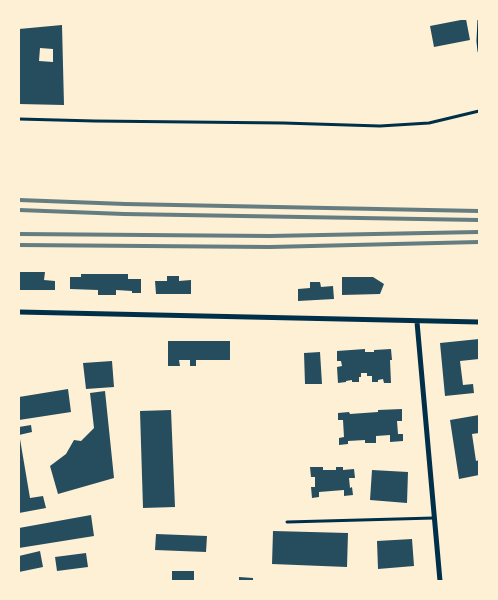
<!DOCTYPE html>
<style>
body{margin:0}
#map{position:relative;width:498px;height:600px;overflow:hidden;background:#fdf0d5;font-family:"IBM Plex Sans",sans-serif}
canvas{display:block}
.frame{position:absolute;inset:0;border:20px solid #fdf0d5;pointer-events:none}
</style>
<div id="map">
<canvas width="498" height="600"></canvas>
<div class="frame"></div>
</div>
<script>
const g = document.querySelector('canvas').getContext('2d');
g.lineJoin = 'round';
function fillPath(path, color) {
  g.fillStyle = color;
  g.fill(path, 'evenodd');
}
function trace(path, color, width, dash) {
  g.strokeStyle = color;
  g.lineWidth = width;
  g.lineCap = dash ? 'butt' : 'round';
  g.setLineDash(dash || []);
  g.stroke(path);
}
const building = new Path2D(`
 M466,19L470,40L434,47L430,26Z
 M62,25L64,105L19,104V29ZM40,48L53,49V62L39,61Z
 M19,272H45L44,280L55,281V290H19Z
 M81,274H128V279H141V293H132V291L116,290V295H98V290L70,289V277H81Z
 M167,276H179V281L191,280V294H156L155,281H167Z
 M342,277H373L384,284L380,294L342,295Z
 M310,282H320L321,287L333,286L334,299L298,301V289L310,288Z
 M479,339V359L460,361L463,385L473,384L474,393L445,396L440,343Z
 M168,341H230V360H196V366H190V360H179L180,366H168Z
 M365,349V352H374V350L391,349L392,360H390L391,383H384L383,379L378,380V382H372V376H367V373H361V377H359V382H352V380L346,381V382L338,383L337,367L342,366L341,361H337V351Z
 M320,352L322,384H305L304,353Z
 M112,361L114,387L86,389L83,363Z
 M68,389L71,412L19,420V397Z
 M105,391L114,478L58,494L50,466L66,454L74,440L81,441L94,428L90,393Z
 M402,409V421H397L398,434H403V441L390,442V435L376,436V443H365V440L348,441V444L339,445V438L344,437L343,420H338V413L349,412L350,414L378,412V410Z
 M171,410L175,507L143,508L140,411Z
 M479,415V433L472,434L476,461L479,460V475L459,479L450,420Z
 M31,425L32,432L19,435V427Z
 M19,439H20L30,498L43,496L46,508L19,513Z
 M310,467H323V470H336V467H343V470L354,469L355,478H349L350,488L352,487L353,495L344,496V490L319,492V497L312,498L311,487H315V477H311Z
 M372,470L408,472L407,503L370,500Z
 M91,515L94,536L19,548V528Z
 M273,531L348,533L347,567L272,564Z
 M156,534L207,536L206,552L155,550Z
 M412,539L414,566L378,569L377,541Z
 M40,551L43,567L19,572V556Z
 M86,553L88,567L57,571L55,557Z
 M172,571H194V581H172Z
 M239,577L253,578V581H239Z`);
const service = new Path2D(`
 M479,19L478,41L479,51
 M19,119L95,121L283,123L380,126L429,123L479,111
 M287,522L434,518`);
const minor = new Path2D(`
 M19,312L479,322
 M417,322L440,581`);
const rail = new Path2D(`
 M19,200L125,204L479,211
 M19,210L124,214L479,220
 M19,234L270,236L479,232
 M19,245L270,247L479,242`);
fillPath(building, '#264d5e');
trace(service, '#003049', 3);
trace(minor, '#003049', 5);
trace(rail, '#657d81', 4);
</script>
